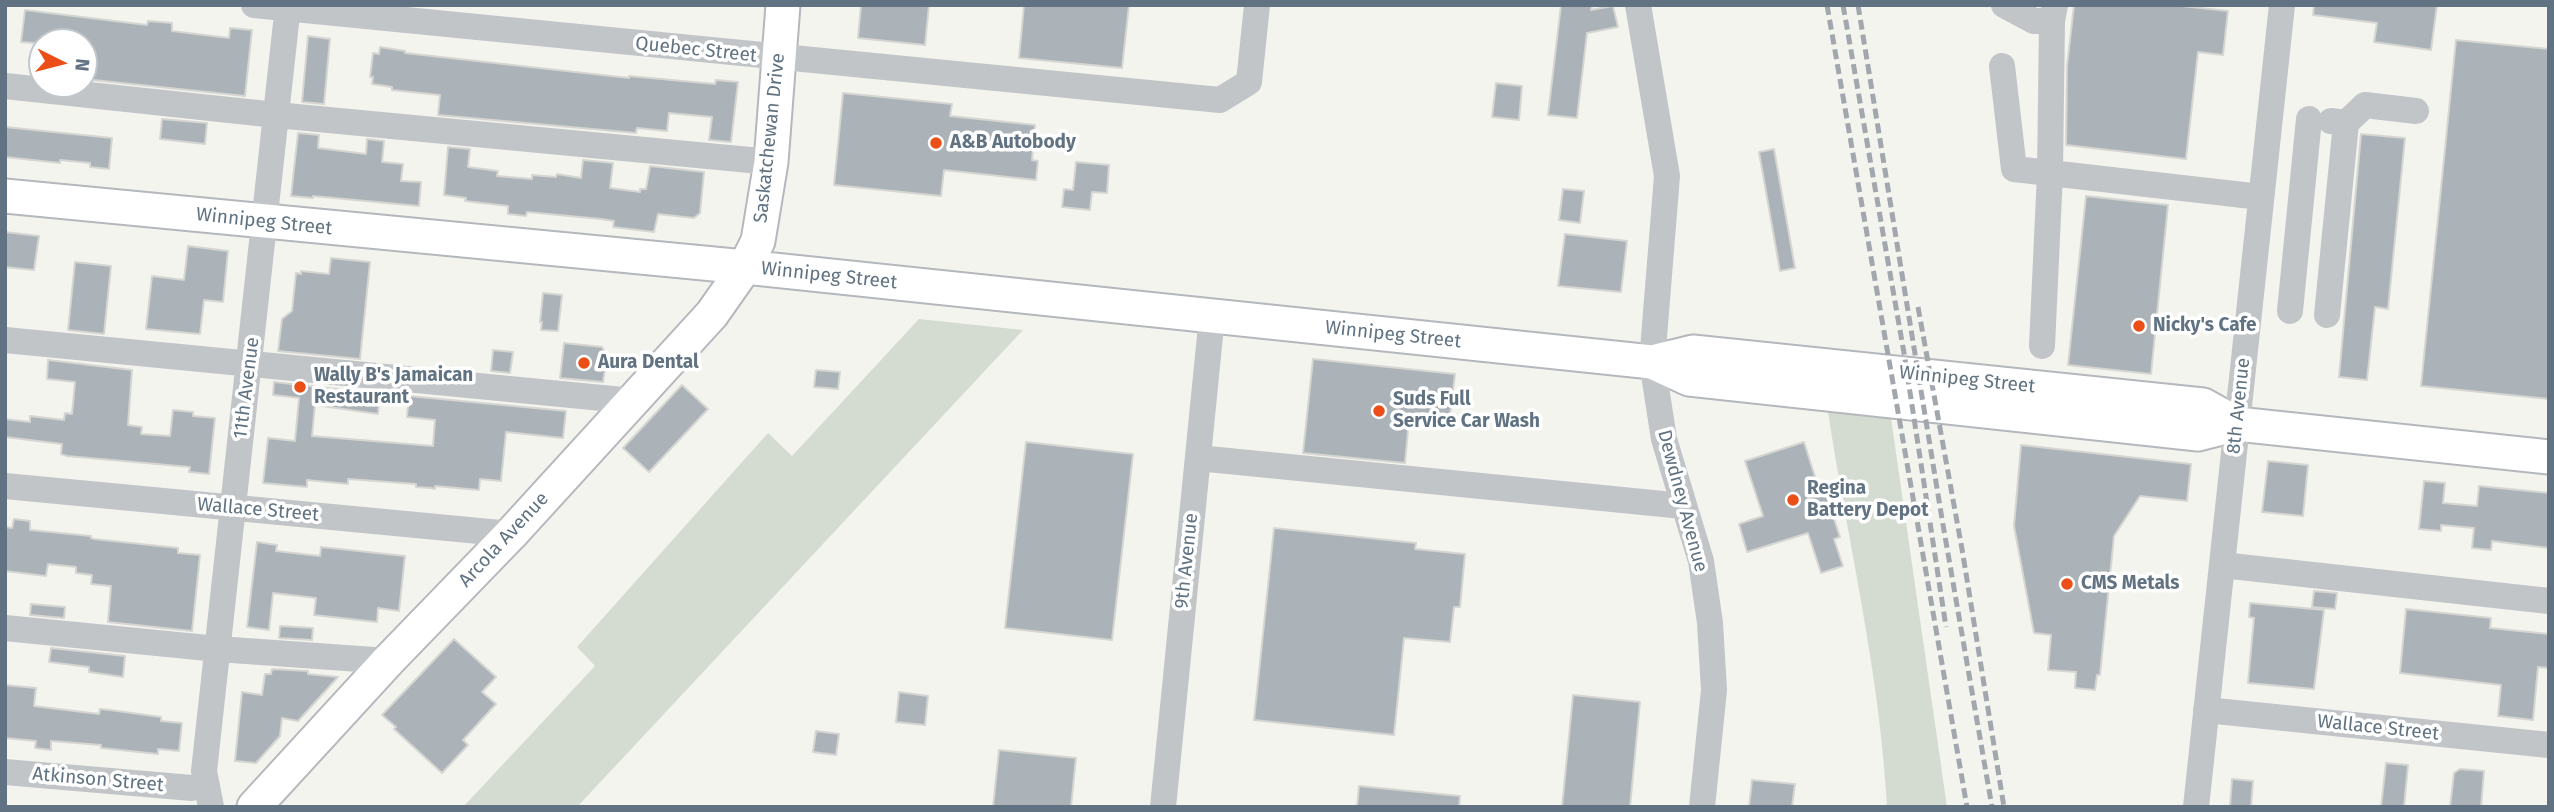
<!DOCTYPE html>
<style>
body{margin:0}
#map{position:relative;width:2554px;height:812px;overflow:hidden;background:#f4f4ef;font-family:"Fira Sans",sans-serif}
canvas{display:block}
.frame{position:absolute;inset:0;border:7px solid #617382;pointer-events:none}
.north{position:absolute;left:28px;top:28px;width:70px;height:70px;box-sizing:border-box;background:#fff;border:2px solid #c0c7cd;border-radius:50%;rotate:96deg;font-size:19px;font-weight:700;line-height:28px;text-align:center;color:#617382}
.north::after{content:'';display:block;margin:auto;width:24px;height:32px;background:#ec4e18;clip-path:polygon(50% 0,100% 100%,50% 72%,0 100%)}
</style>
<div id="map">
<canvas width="2554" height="812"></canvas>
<div class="frame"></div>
<div class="north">N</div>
</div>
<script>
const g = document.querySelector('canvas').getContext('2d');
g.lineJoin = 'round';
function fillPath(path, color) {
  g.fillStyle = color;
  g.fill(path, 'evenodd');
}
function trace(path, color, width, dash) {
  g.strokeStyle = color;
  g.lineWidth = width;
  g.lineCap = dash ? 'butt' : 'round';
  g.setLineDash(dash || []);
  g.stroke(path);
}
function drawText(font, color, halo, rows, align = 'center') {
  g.font = font + ' "Fira Sans",sans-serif';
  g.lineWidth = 7;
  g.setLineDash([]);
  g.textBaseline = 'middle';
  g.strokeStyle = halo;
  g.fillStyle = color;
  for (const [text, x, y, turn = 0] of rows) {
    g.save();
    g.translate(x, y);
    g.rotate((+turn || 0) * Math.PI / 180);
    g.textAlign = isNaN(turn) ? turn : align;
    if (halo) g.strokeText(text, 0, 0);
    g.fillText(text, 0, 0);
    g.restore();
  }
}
const green = new Path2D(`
 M919,319L1023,330L577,807H463L595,666L577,647L768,433L792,456Z
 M1828,412L1891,418L1947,807H1887C1880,674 1848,543 1828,412Z`);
const building = new Path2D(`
 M861,5H929L925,45L858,38Z
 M1024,5H1129L1122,68L1019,58Z
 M1561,5H1592L1591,10L1613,6L1618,27L1587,33L1577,118L1548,115Z
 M2074,5H2173L2228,11L2223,55L2198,52L2186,159L2066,145L2067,66Z
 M2314,5H2437L2431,50L2374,42L2377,23L2313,15Z
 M25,10L147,25L148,21L172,23V31L229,38L230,28L252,30L245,96L84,79L86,57H84V42L35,43L21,42Z
 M308,36L330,39L324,104L302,102Z
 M2456,40L2549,49V399L2421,386Z
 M380,47L405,51V53L629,78V76L715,84L716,80L738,82L731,142L709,140L712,117L669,113L667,131L637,128L636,133L438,115L440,95L392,90V87L372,84L373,77H370L373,53L379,54Z
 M1496,83L1522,86L1519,120L1492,117Z
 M843,93L952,104L950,116L1035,125L1032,160L1038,161L1036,180L944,170L941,196L834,185Z
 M162,119L207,123L205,144L160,139Z
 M5,127L112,138L109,169L90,167V163L60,160V163L5,157Z
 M298,133L319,135L318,148L366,154L367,139L384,141L382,162L403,164L401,181L421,182L419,206L313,196V198L291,196Z
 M2361,134L2405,138L2388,309L2375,307L2367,380L2339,377Z
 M448,147L470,149L468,167L498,171L497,176L532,179V175L556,177L557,174L581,178L583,160L613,163L610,188L640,192V189H646L650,166L704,172L700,213L694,218L658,214L654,232L613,227L614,221L601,219L527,212L526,216L508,214V206L465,201L466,198L444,195Z
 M1774,149L1795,268L1780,271L1759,152Z
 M1076,162L1109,165L1107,193L1092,192L1090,210L1062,207L1064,189L1073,190Z
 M1563,189L1584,191L1580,223L1559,220Z
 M2086,196L2168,205L2151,374L2068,365Z
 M5,232L39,236L34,270L5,267Z
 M1565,234L1627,241L1621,292L1558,286Z
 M188,246L228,251L223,302L204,300L200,334L146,329L152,276L184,280Z
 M331,258L370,262L360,359L278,351L282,319L292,311L296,273L301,274V271L329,274Z
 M75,262L111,266L104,334L68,330Z
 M543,293L562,295L558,331L541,330L542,322H540Z
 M564,343L602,347L607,356L603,382L560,378Z
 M493,350L513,352L510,373L491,371Z
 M1313,359L1455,374L1449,424L1409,419L1405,463L1303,453Z
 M48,360L132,370L128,425L142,427L141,434L170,436L173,410L193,412V416L215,418L209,474L189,472L190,467L67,456L61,454L62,444L5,437V419L30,422V416L64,420L65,413L72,414L75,382L47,379Z
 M816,370L840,372L838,389L814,387Z
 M274,382L380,394L378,414L315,405L312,436L433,446L435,420L407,417L409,396L566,411L563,438L506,432L501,481L480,479L479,490L435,486V489L431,488L416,487V484L348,479V484L307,480V487L263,483L268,438L295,441L299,398L273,395Z
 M682,385L708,409L649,472L623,448Z
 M1026,442L1133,454L1112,640L1005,628Z
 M1804,442L1817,483L1822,482L1840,537L1834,539L1843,566L1821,573L1808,533L1747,552L1739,524L1763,516L1745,461Z
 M2021,445L2191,464L2187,501L2140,496L2114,536L2100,675H2097L2095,690L2075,688L2076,672L2048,670L2051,635L2034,633L2014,526Z
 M2268,461L2308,465L2303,516L2262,512Z
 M2424,481L2445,483L2443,503L2477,506L2479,486L2549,493V548L2492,541L2491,550L2472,548L2474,528L2441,525V531L2419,529Z
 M14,519L30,521V530L91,536V538L94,539L178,548V553L200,555L192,631L108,622L111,586L91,584L92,575L76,573V567L48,564L46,576L5,571V527L12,528Z
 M1274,528L1416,543L1415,549L1465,554L1460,607H1454L1450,642L1404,638L1394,735L1254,720Z
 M257,542L277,545L276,551L320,556L321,547L405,556L399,611L378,608L377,622L314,615L316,598L273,593L269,630L247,627Z
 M2314,591L2337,593L2335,609L2312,607Z
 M2250,603L2324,610L2314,689L2248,683L2254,618L2249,617Z
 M31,604L65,607L64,618L30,615Z
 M2406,609L2491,618L2490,628L2549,634V668L2538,667L2533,720L2498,716L2501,685L2400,673Z
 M280,626L313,628L312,640L279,638Z
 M454,639L496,677L482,692L496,704L463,740L468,745L442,773L394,729L396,727L382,715Z
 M51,648L125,656L123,677L89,672V667L49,662Z
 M272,669L308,671V674L338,677L298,721L282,718L280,736L256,763L235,761L242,692L262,695L265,674H271Z
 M5,685L36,688L34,706L99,714L100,709L110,710L161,717V721L182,723L179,751L158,749V754L101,748V745L51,741V750L35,748L36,741L5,738Z
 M899,692L928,696L925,725L896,722Z
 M1573,695L1640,702L1630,807H1562Z
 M816,731L839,734L836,755L813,752Z
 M999,750L1076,758L1071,807H993Z
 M2386,763L2408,765L2404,807H2381Z
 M2460,769L2484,771L2481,807H2450L2454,773Z
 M2232,779L2253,781L2251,807L2230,806Z
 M1752,780L1795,784L1792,807H1749Z
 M1359,786L1460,796L1459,807H1357Z`);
const minor = new Path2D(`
 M254,5L1220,100L1249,82L1257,5
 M1638,5L1667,176L1652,362L1664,439L1701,561L1710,623L1714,690L1702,807
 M2004,5L2034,21H2052
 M2002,66L2014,169L2050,173L2052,21L2055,5
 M5,86L276,115L771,162
 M2331,121L2346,123L2365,105L2416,111
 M2290,311L2309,119
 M2327,315L2346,123
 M5,340L633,401
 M2042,346L2050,173L2261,197
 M1198,458L1683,506
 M5,486L511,534
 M2222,565L2549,601
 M5,628L218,649L388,661
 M2206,710L2549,745
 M5,772L192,788
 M211,807L204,771L288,5
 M1163,807L1212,316
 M2196,807L2282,5`);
const major = new Path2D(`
 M5,196L745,267L1652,362L1689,379L2198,434L2237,424L2549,457
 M1652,362L1693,352L2203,405L2237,424
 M254,807L388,661L511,534L712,314L745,267L758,241L771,162L783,5`);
const rail = new Path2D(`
 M1827,5L1967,807
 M1843,5L1904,353L1946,627
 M1858,5L1942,519L1992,807
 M1918,307L1962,549L2004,807`);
const markers = [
 [936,143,7,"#ec4e18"],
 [2139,326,7,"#ec4e18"],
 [584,363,7,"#ec4e18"],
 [300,387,7,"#ec4e18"],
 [1379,411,7,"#ec4e18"],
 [1793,500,7,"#ec4e18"],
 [2067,584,7,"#ec4e18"]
];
const streetNames = [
 ["Quebec Street",696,50,6],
 ["Saskatchewan Drive",770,138,-84],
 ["Winnipeg Street",264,222,6],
 ["Winnipeg Street",829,276,6],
 ["Winnipeg Street",1393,335,6],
 ["Winnipeg Street",1967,380,6],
 ["11th Avenue",247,388,-83],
 ["8th Avenue",2239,406,-84],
 ["Dewdney Avenue",1682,501,75],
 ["Wallace Street",258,510,5],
 ["Arcola Avenue",504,540,-47],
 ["9th Avenue",1187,561,-84],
 ["Wallace Street",2378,728,6],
 ["Atkinson Street",98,780,5]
];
const poiNames = [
 ["A&B Autobody",950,143],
 ["Nicky's Cafe",2153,326],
 ["Aura Dental",598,363],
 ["Wally B's Jamaican",314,376],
 ["Restaurant",314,398],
 ["Suds Full",1393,400],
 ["Service Car Wash",1393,422],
 ["Regina",1807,489],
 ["Battery Depot",1807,511],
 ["CMS Metals",2081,584]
];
fillPath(green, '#d4dbd0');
fillPath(building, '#abb3b8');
trace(building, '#d5d5d2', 2);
trace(major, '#b4b8bc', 37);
trace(minor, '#c1c5c8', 26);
trace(major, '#fff', 33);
trace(rail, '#a1a7ad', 5, [10, 5]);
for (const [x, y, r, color] of markers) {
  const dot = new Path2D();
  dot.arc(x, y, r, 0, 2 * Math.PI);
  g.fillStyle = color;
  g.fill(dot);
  trace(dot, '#fff', 2.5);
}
drawText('19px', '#617382', '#fff', streetNames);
drawText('bold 19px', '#617382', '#fff', poiNames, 'left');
</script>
